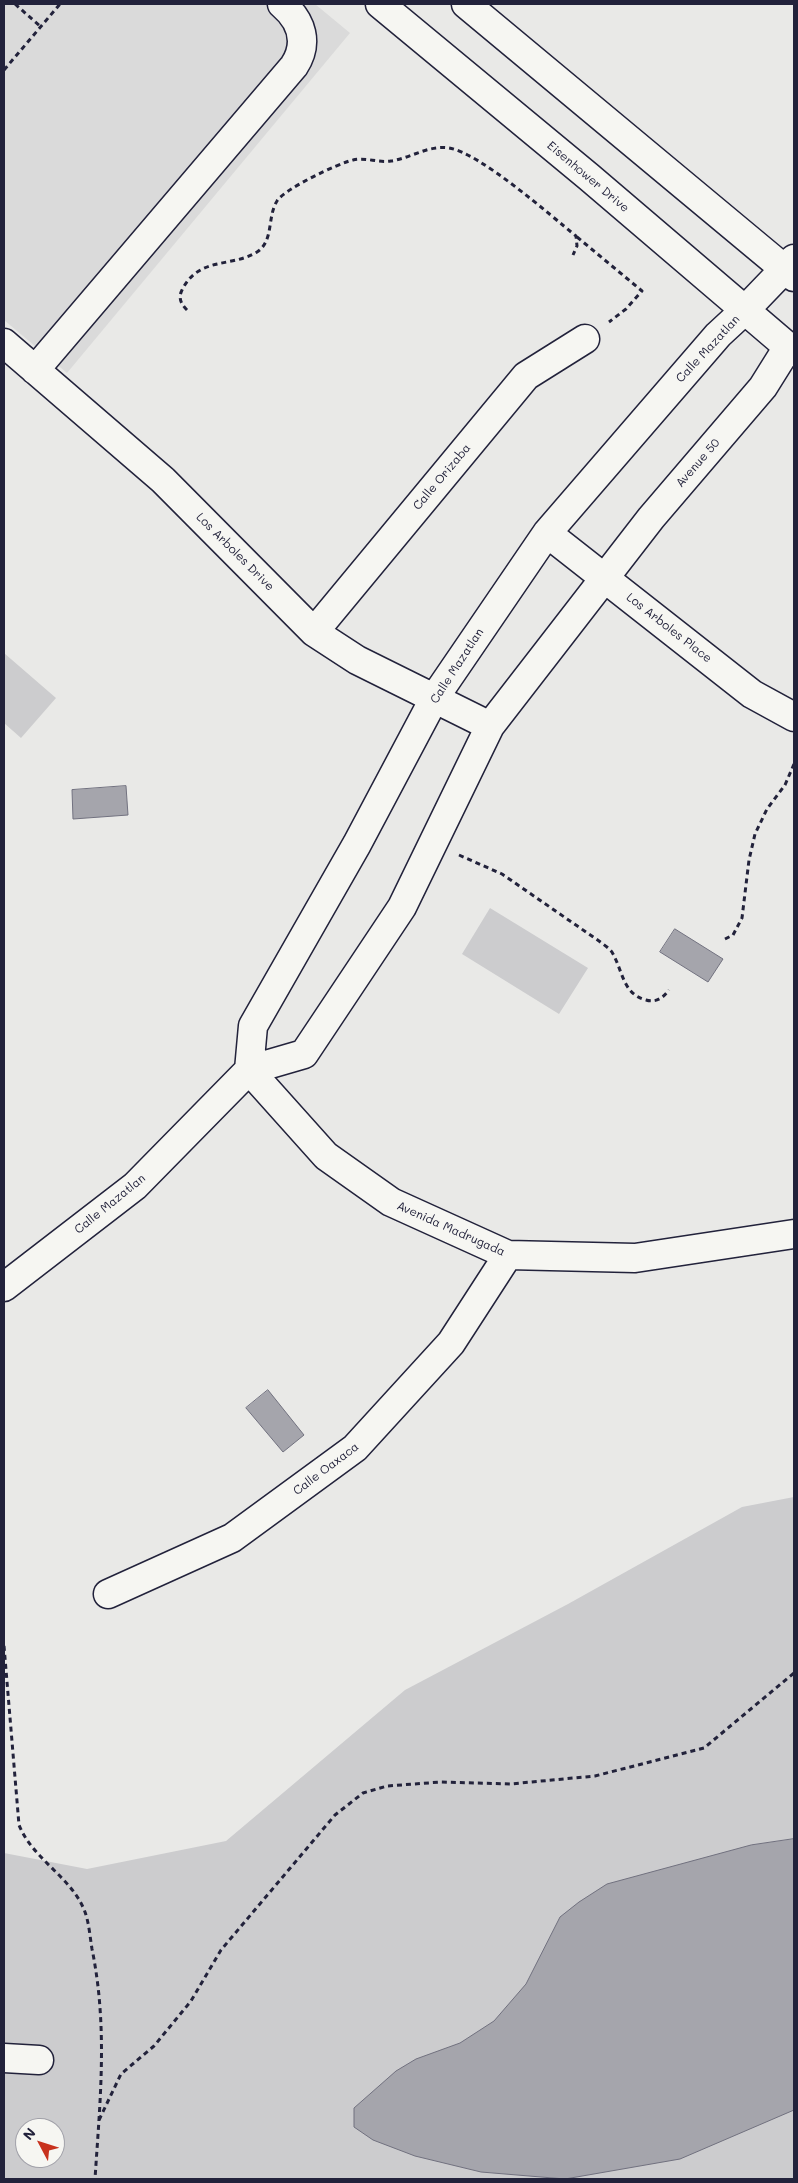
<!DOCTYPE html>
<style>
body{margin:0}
#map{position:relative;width:798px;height:2183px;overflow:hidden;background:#e9e9e7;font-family:Mali,sans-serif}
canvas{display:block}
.frame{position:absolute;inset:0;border:5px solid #22223b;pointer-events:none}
.north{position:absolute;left:15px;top:2118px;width:50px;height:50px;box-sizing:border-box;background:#f6f6f2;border:1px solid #a1a1a9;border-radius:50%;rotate:310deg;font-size:14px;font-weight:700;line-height:20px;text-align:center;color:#22223b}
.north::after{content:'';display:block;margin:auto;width:18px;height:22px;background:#c8321e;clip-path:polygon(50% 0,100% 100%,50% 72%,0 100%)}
</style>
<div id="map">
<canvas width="798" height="2183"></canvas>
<div class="frame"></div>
<div class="north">N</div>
</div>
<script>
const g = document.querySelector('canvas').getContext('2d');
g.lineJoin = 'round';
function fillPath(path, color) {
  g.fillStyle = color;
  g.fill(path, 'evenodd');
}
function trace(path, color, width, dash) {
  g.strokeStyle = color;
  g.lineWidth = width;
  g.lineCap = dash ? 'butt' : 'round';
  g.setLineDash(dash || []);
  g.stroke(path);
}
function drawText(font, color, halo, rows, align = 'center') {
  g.font = font + ' Mali,sans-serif';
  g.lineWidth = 5;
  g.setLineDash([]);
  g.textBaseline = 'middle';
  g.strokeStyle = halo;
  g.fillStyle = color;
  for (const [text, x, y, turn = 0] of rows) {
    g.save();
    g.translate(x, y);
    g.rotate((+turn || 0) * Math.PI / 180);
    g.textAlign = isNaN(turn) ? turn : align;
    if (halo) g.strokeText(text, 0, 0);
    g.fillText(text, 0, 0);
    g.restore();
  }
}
const built = new Path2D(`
 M4,4H315L350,33L67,373L4,320Z`);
const green = new Path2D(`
 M4,653L56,698L21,738L4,723Z
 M490,908L588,968L559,1014L462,954Z
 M794,1497V2179H4V1853L87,1869L226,1841L405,1690L568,1604L742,1507ZM25,2128H55V2158H25Z`);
const water = new Path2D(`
 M126,786L128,815L73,819L72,790Z
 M675,929L723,959L708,982L660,952Z
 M268,1390L304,1435L283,1452L246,1408Z
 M794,1839V2110L680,2159L565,2179L481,2172L415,2156L373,2140L354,2127V2108L396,2071L416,2059L460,2043L494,2021L526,1984L560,1917L579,1902L607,1884L751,1845Z`);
const path = new Path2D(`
 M15,4L41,27
 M4,70L60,4
 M577,237L642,291L626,309L609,322
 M187,310C181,304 178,298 182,290C199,256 231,268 257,252C274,241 267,217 277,201C284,189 339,163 353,160C365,157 379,163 391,161C411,158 428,145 449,148C480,153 550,215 576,236L577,246L573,255
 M459,855L502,874L599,941C604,945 611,949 613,954C623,972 623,994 646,1000C656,1003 663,998 669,990
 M725,939L733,935L742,918L749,860L755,834L767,809L785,785L794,764
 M4,1646L19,1825C33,1860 72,1877 85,1912C89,1923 90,1937 92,1949C108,2027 100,2101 95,2179
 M99,2120L121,2074L154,2046L191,2001L221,1950L335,1815L363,1793L387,1786L441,1782L510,1784L595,1776L704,1748L794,1673`);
const minor = new Path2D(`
 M4,343L163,480L314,632L357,660L490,726
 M35,370L294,66C309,43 302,21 282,4
 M547,533L752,694L794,717
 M314,632L526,376L585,339
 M249,1070L253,1026L357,844L435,697L547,533L718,335L745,310
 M249,1070L326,1156L391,1202L508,1255L635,1258L794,1234
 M4,1287L135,1186L249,1070L304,1054L402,907L490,726L651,518L763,387L788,347
 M108,1594L232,1538L355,1448L451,1343L508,1255
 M4,2058L39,2060`);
const major = new Path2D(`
 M380,4L589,177L794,352
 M466,4L794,277
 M745,310L794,259`);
const streetNames = [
 ["Eisenhower Drive",588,177,40],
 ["Calle Mazatlan",708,349,-47],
 ["Avenue 50",698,463,-49],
 ["Calle Orizaba",442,477,-50],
 ["Los Arboles Drive",235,552,45],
 ["Los Arboles Place",669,628,38],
 ["Calle Mazatlan",457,666,-57],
 ["Calle Mazatlan",110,1204,-39],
 ["Avenida Madrugada",451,1229,24],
 ["Calle Oaxaca",326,1469,-37]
];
fillPath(built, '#dadada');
fillPath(green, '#ccccce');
fillPath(water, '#a5a5ac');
trace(water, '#71717f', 1);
trace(minor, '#22223b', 31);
trace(major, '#22223b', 31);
trace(path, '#22223b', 3, [5, 4]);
trace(minor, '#f6f6f2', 28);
trace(major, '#f6f6f2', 28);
drawText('12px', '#22223b', '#f6f6f2', streetNames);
</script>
